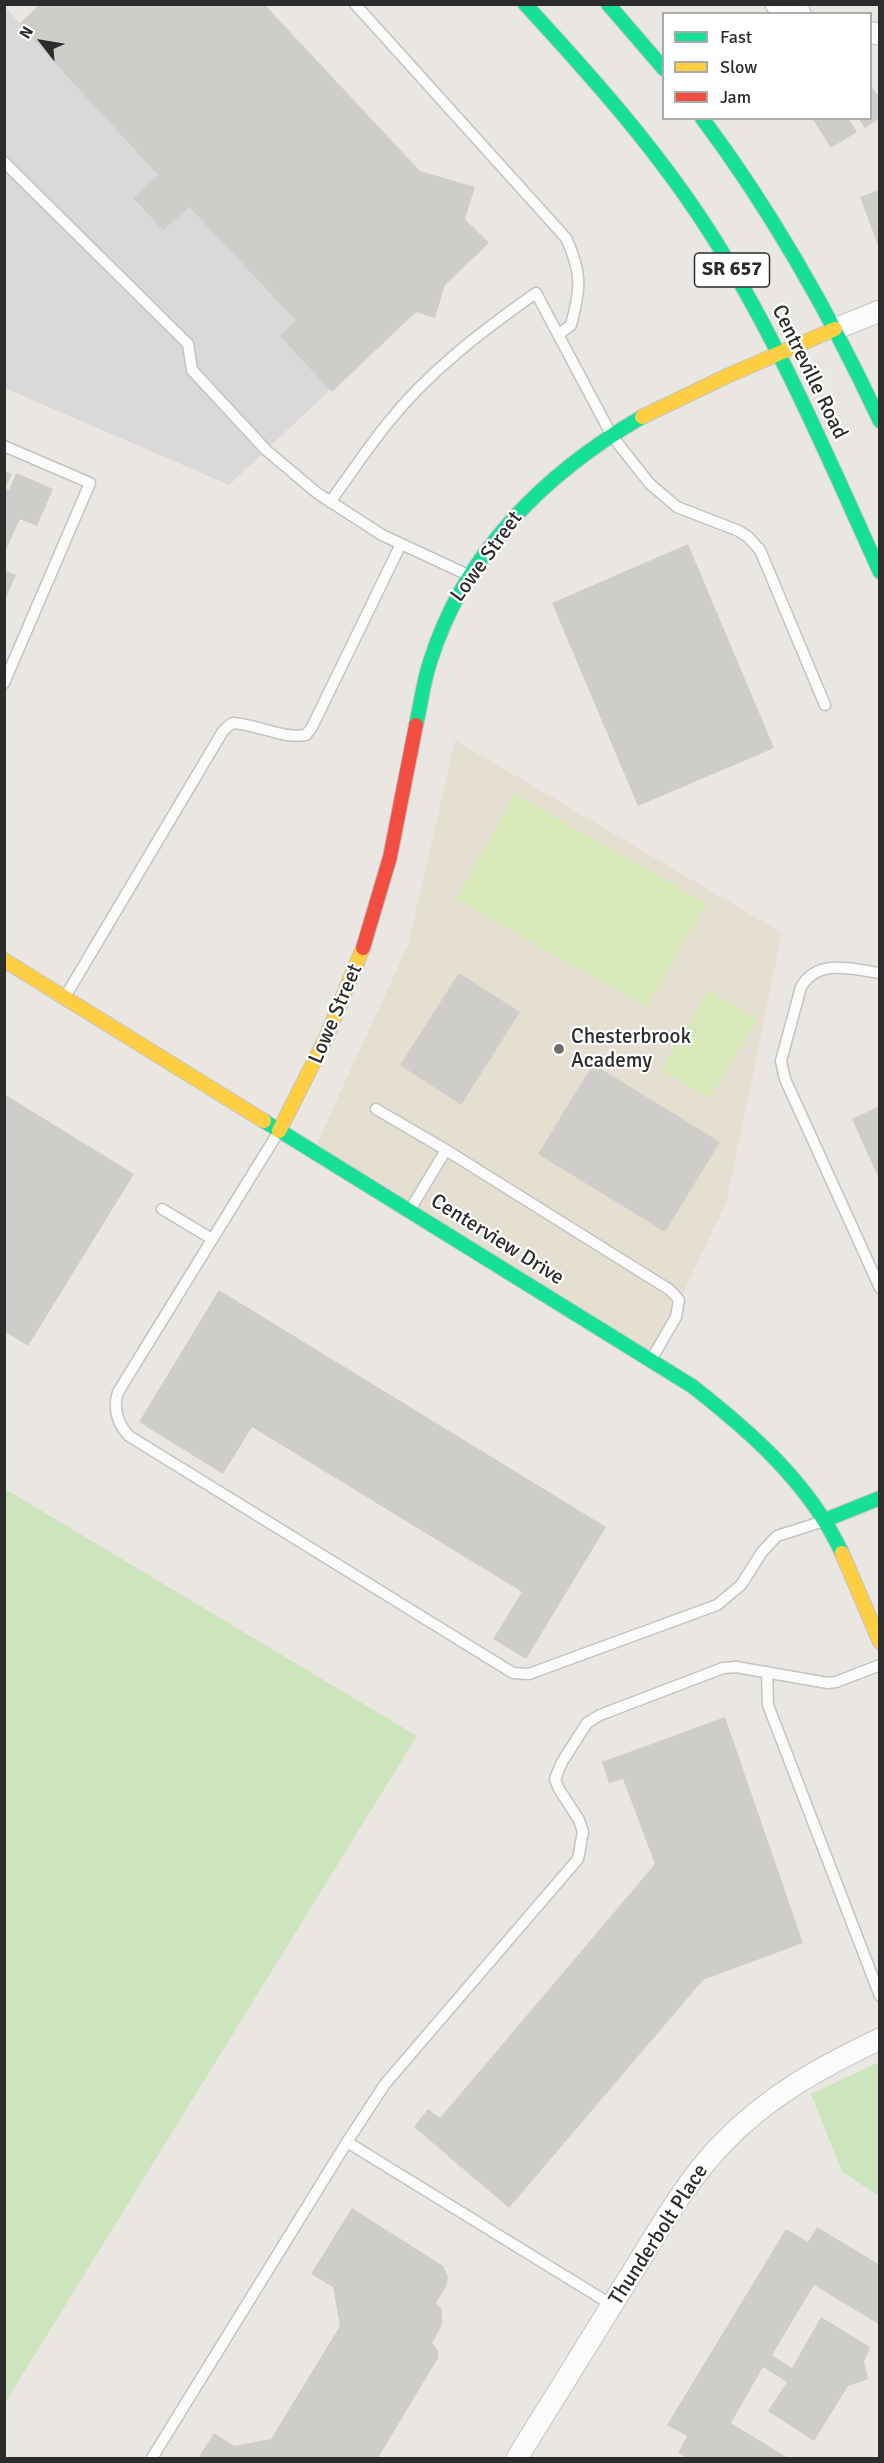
<!DOCTYPE html>
<style>
body{margin:0}
#map{position:relative;width:884px;height:2463px;overflow:hidden;background:#eae7e2;font-family:Signika,sans-serif}
canvas{display:block}
.frame{position:absolute;inset:0;border:6px solid #2c2c2c;pointer-events:none}
.legend{position:absolute;left:662px;top:12px;width:210px;height:108px;box-sizing:border-box;background:#fff;border:2px solid #ababab;margin:0;padding:8px 10px;list-style:none;font-size:18px;color:#2c2c2c}
.legend li{display:flex;align-items:center;gap:12px;height:30px}
.legend b{width:30px;border:2px solid #ababab}
.north{position:absolute;left:12px;top:12px;width:60px;height:60px;-webkit-text-stroke:4px #fff;paint-order:stroke;rotate:301deg;font-size:16px;font-weight:700;line-height:24px;text-align:center;color:#2c2c2c}
.north::after{content:'';display:block;margin:auto;width:21px;height:27px;background:#2c2c2c;clip-path:polygon(50% 0,100% 100%,50% 72%,0 100%)}
</style>
<div id="map">
<canvas width="884" height="2463"></canvas>
<div class="frame"></div>
<ul class="legend">
<li><b style="height:8px;background:#16e098"></b>Fast</li>
<li><b style="height:8px;background:#ffcf43"></b>Slow</li>
<li><b style="height:8px;background:#f24e42"></b>Jam</li>
</ul>
<div class="north">N</div>
</div>
<script>
const g = document.querySelector('canvas').getContext('2d');
g.lineJoin = 'round';
function fillPath(path, color) {
  g.fillStyle = color;
  g.fill(path, 'evenodd');
}
function trace(path, color, width, dash) {
  g.strokeStyle = color;
  g.lineWidth = width;
  g.lineCap = dash ? 'butt' : 'round';
  g.setLineDash(dash || []);
  g.stroke(path);
}
function drawText(font, color, halo, rows, align = 'center') {
  g.font = font + ' Signika,sans-serif';
  g.lineWidth = 4.5;
  g.setLineDash([]);
  g.textBaseline = 'middle';
  g.strokeStyle = halo;
  g.fillStyle = color;
  for (const [text, x, y, turn = 0] of rows) {
    g.save();
    g.translate(x, y);
    g.rotate((+turn || 0) * Math.PI / 180);
    g.textAlign = isNaN(turn) ? turn : align;
    if (halo) g.strokeText(text, 0, 0);
    g.fillText(text, 0, 0);
    g.restore();
  }
}
const industrial = new Path2D(`
 M4,6L158,175L133,199L163,231L189,207L296,321L331,389L229,485L5,388Z`);
const education = new Path2D(`
 M455,740L782,933L727,1201L651,1360L313,1152L408,945Z`);
const green = new Path2D(`
 M5,1489L417,1736L5,2403Z
 M879,2062V2196L842,2172L811,2094Z`);
const pitch = new Path2D(`
 M515,794L706,903L647,1007L456,899Z
 M708,990L757,1019L710,1098L661,1070Z`);
const building = new Path2D(`
 M40,4H264L420,171L475,187L465,219L489,243L445,285L435,318L416,312L332,392L280,336L296,321L189,207L163,231L133,198L158,175L19,24Z
 M870,85L880,98V118L865,128L858,118H870Z
 M812,118H848L857,132L831,148Z
 M880,190V248H879L860,197Z
 M4,471L12,474L5,488L9,490L16,473L53,489L37,526L20,519L4,554Z
 M688,544L774,748L638,806L552,603Z
 M4,570L16,575L4,602Z
 M459,973L520,1012L461,1105L400,1065Z
 M593,1064L720,1142L665,1232L538,1154Z
 M4,1094L134,1174L28,1346L4,1331Z
 M880,1106V1181L852,1119Z
 M219,1290L606,1527L526,1659L493,1639L522,1592L252,1427L223,1474L139,1422Z
 M725,1717L803,1943L703,1980L509,2208L414,2127L428,2109L440,2118L655,1864L623,1779L609,1783L602,1762Z
 M352,2208L443,2266L448,2277L446,2287L436,2303L442,2310V2321L441,2327L432,2343L438,2351V2358L378,2458H198L214,2433L234,2446L271,2439L340,2326L333,2287L311,2274Z
 M817,2227L880,2265V2325L814,2285L772,2355L792,2368L821,2317L870,2347L864,2362L868,2379L848,2386L814,2441L768,2411L787,2382L763,2367L731,2423L788,2458H687L678,2453L687,2436L667,2425L786,2229L808,2242Z`);
const lane = new Path2D(`
 M355,4L566,238C582,273 581,288 571,325L558,335
 M4,162L188,344L192,370L266,450L317,493L382,535L468,575
 M4,446L90,483L4,683
 M330,502C349,476 367,449 387,424C428,372 482,331 536,293L612,436L650,484L677,507L739,531L748,537L760,550L825,705
 M880,973C852,969 818,958 801,987L781,1061L785,1079L880,1288
 M65,997L223,731L232,723C258,724 281,739 306,735L312,727L401,544
 M376,1109L446,1150L670,1290L679,1300L676,1317L651,1360
 M279,1131L118,1392C113,1408 117,1423 129,1436L513,1673L529,1674L537,1671L717,1605L741,1585L762,1552L777,1536L821,1522
 M411,1208L446,1150
 M162,1209L212,1239
 M767,1672L768,1705L880,1996
 M347,2142L385,2084L578,1859L583,1832L579,1820L559,1789L555,1779L562,1762L587,1723L600,1715L723,1668L736,1667L828,1683L836,1682L880,1665
 M152,2458L347,2142L612,2305`);
const street = new Path2D(`
 M776,4L800,14
 M870,33L880,34
 M835,329L880,311
 M517,2458C554,2398 592,2337 630,2276C658,2231 684,2184 721,2145C766,2097 821,2067 880,2039`);
const fast = new Path2D(`
 M525,4C594,79 662,155 716,242C781,346 829,460 880,572
 M608,4L664,69
 M702,118C773,213 830,314 880,421
 M416,725C421,704 423,683 430,662C464,553 545,473 642,417
 M264,1121L692,1386C751,1432 810,1484 842,1553
 M825,1520L880,1498`);
const slow = new Path2D(`
 M642,417L727,376L835,329
 M4,960L264,1121
 M279,1131L326,1038L363,948
 M842,1553L880,1642`);
const jam = new Path2D(`
 M363,948L390,857L416,725`);
const markers = [
 [559,1049,6,"#6e6d6c"]
];
const shields = [
 [732,270,75]
];
const shieldNames = [
 ["SR 657",732,270]
];
const streetNames = [
 ["Centreville Road",809,372,64],
 ["Lowe Street",487,557,-54],
 ["Lowe Street",336,1014,-67],
 ["Centerview Drive",497,1240,32],
 ["Thunderbolt Place",659,2235,-57]
];
const poiNames = [
 ["Chesterbrook",571,1037],
 ["Academy",571,1061]
];
fillPath(industrial, '#dad8d9');
fillPath(education, '#e5dfd1');
fillPath(green, '#cce5bc');
fillPath(pitch, '#d7e9b9');
fillPath(building, '#cfcdc9');
trace(lane, '#c4c3c3', 13);
trace(street, '#c4c3c3', 23);
trace(fast, '#c4c3c3', 16);
trace(slow, '#c4c3c3', 16);
trace(jam, '#c4c3c3', 16);
trace(lane, '#fcfbfb', 10);
trace(street, '#fcfbfb', 21);
trace(fast, '#16e098', 14);
trace(slow, '#ffcf43', 14);
trace(jam, '#f24e42', 14);
for (const [x, y, r, color] of markers) {
  const dot = new Path2D();
  dot.arc(x, y, r, 0, 2 * Math.PI);
  g.fillStyle = color;
  g.fill(dot);
  trace(dot, '#fff', 2);
}
for (const [x, y, w] of shields) {
  const box = new Path2D();
  box.roundRect(x - w / 2, y - 17, w, 34, 4.5);
  g.fillStyle = '#fff';
  g.fill(box);
  trace(box, '#2c2c2c', 1.5);
}
drawText('bold 20px', '#2c2c2c', null, shieldNames);
drawText('21px', '#2c2c2c', '#fff', streetNames);
drawText('21px', '#2c2c2c', '#fff', poiNames, 'left');
</script>
